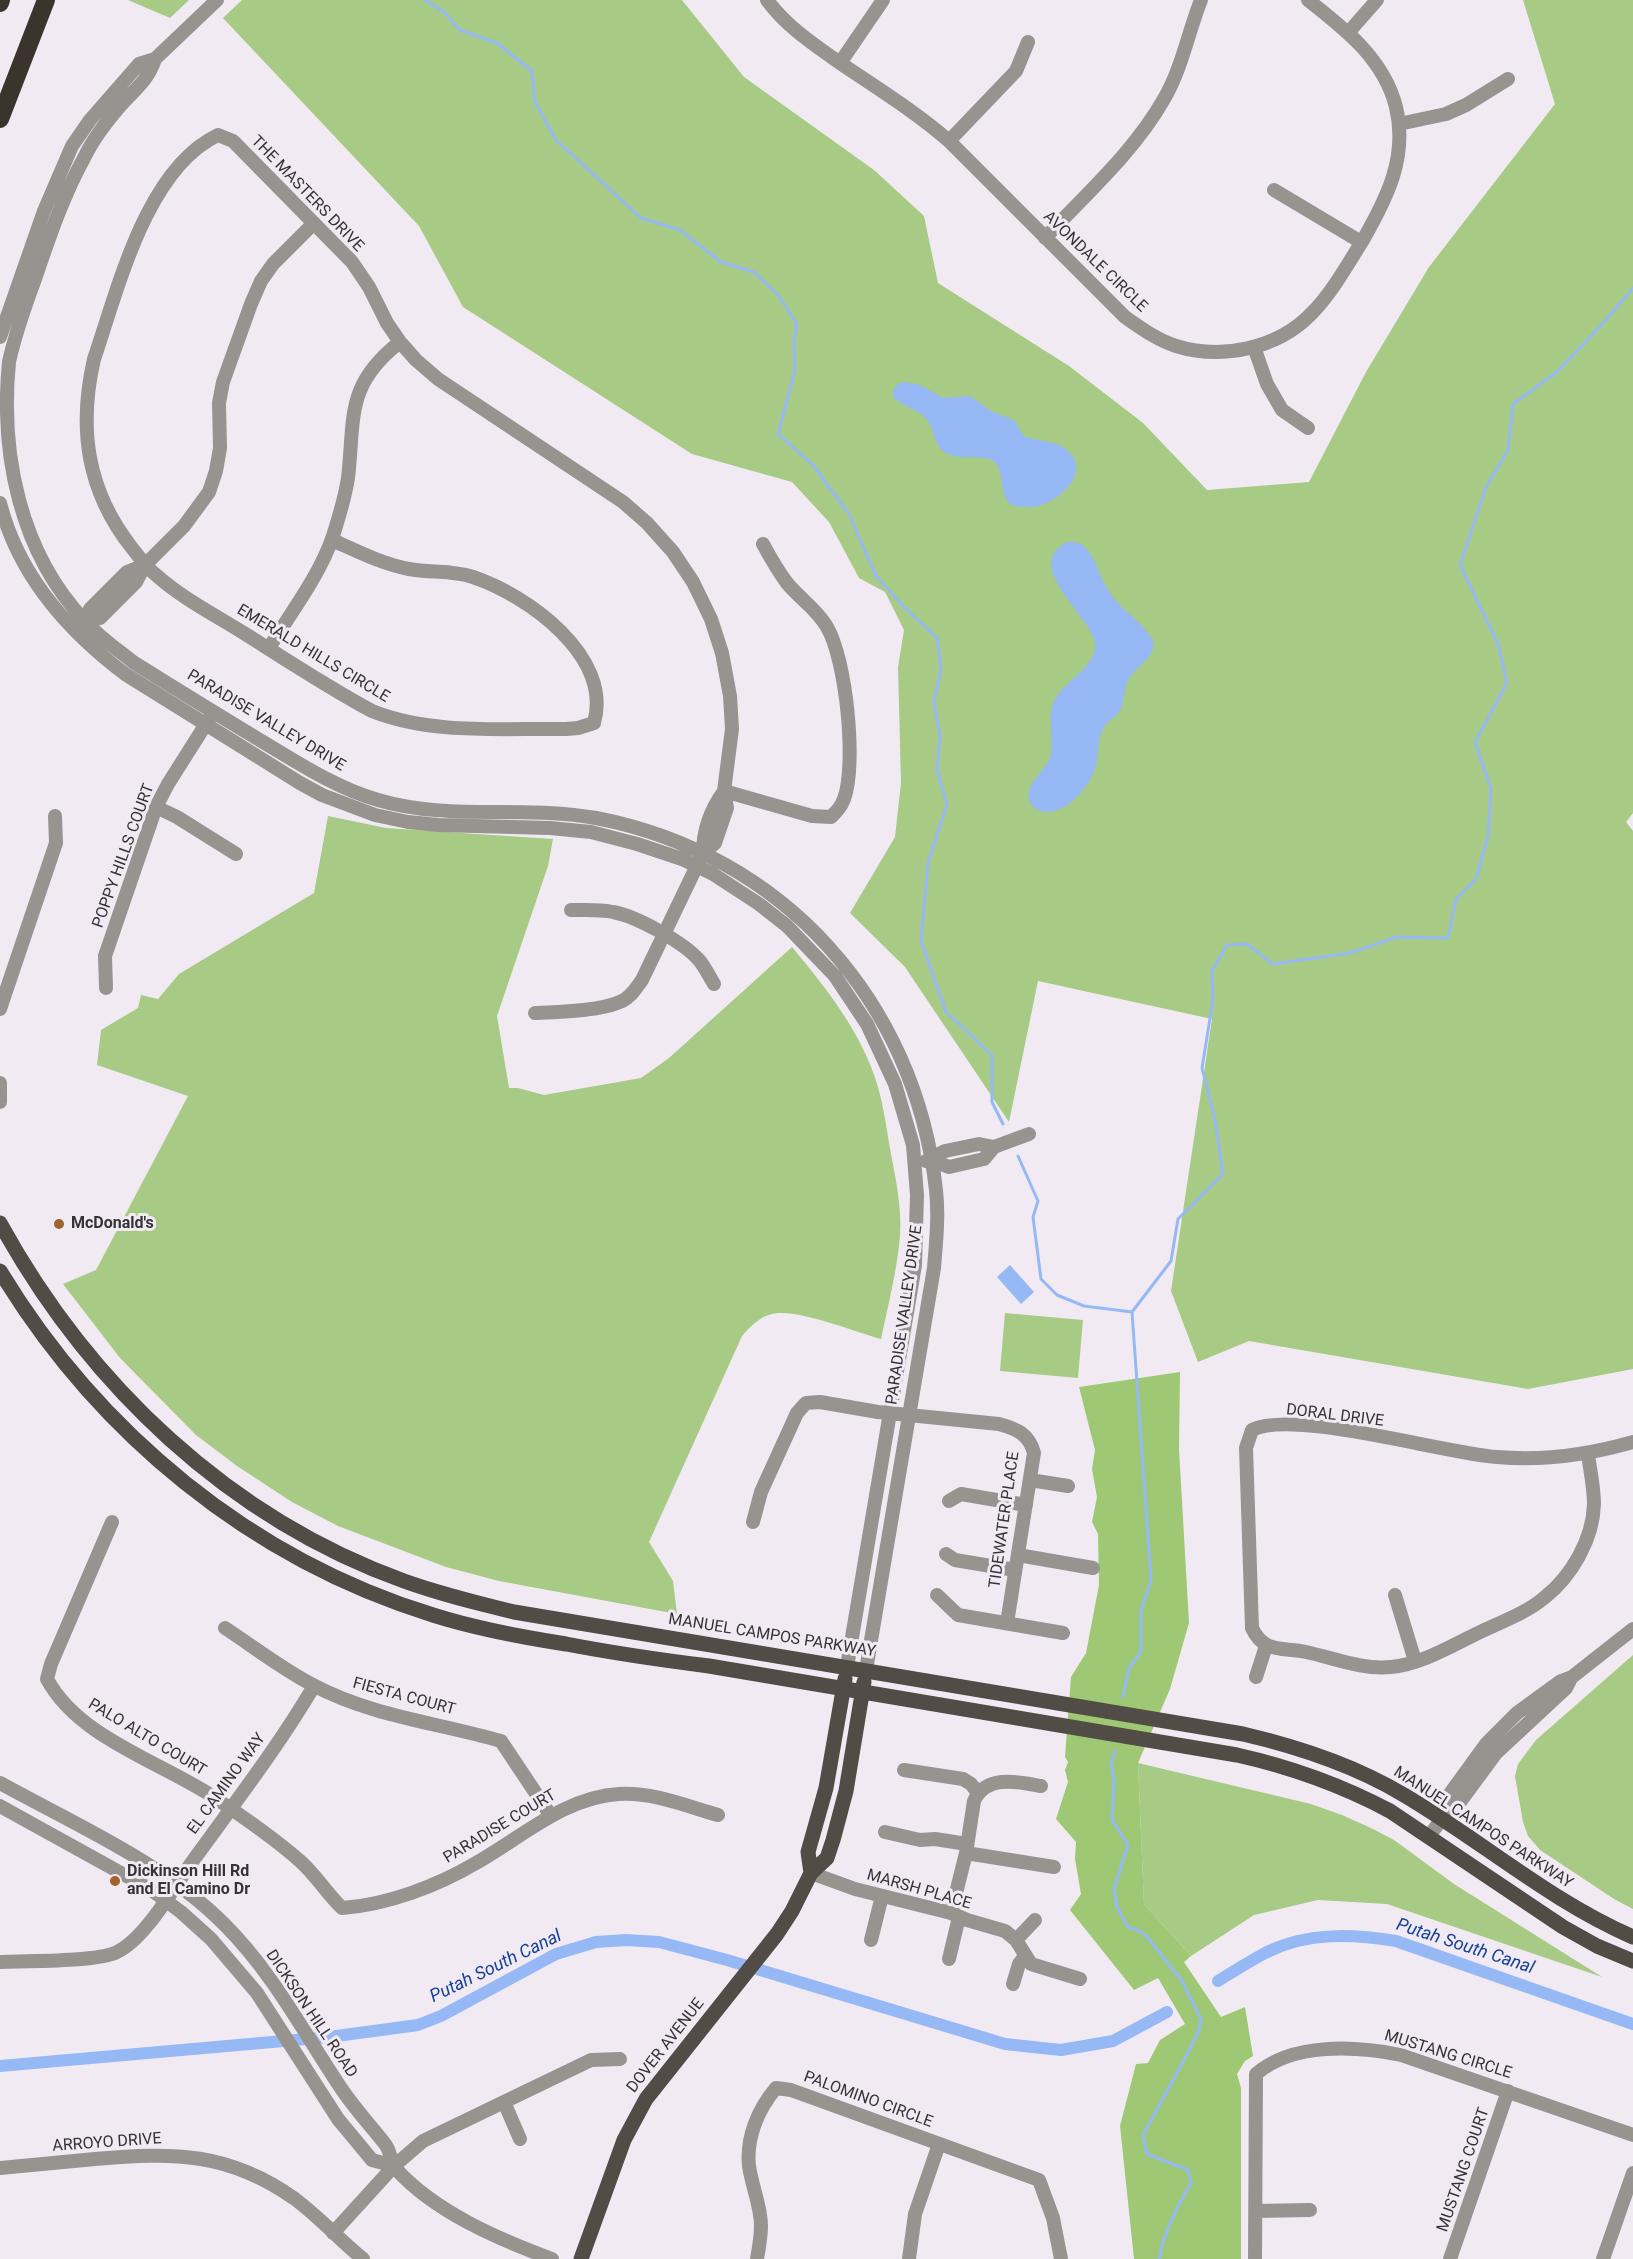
<!DOCTYPE html>
<style>
body{margin:0}
canvas{display:block;background:#f1eaf3}
</style>
<canvas width="1633" height="2259"></canvas>
<script>
const g = document.querySelector('canvas').getContext('2d');
g.lineJoin = 'round';
function fillPath(path, color) {
  g.fillStyle = color;
  g.fill(path, 'evenodd');
}
function trace(path, color, width, dash) {
  g.strokeStyle = color;
  g.lineWidth = width;
  g.lineCap = dash ? 'butt' : 'round';
  g.setLineDash(dash || []);
  g.stroke(path);
}
function drawText(font, color, halo, rows, align = 'center') {
  g.font = font + ' Roboto,sans-serif';
  g.lineWidth = 6;
  g.setLineDash([]);
  g.textBaseline = 'middle';
  g.strokeStyle = halo;
  g.fillStyle = color;
  for (const [text, x, y, turn = 0] of rows) {
    g.save();
    g.translate(x, y);
    g.rotate((+turn || 0) * Math.PI / 180);
    g.textAlign = isNaN(turn) ? turn : align;
    if (halo) g.strokeText(text, 0, 0);
    g.fillText(text, 0, 0);
    g.restore();
  }
}
const green = new Path2D(`
 M128,0H189L170,18Z
 M242,0H682L744,77L874,170L924,216L938,283L1069,366L1143,423L1207,490L1309,482L1366,372L1429,267L1555,104L1523,0H1633V813L1626,822L1633,831V1369L1528,1389L1249,1341L1198,1362L1171,1291L1212,1019L1038,981L1009,1122L905,967L850,913L895,837L901,783L898,667L904,630L885,592L859,578L829,522L792,482L692,454L463,307L419,226L223,18Z
 M328,816L386,828L553,839L548,866L497,1016L509,1088H518L544,1095L641,1078L669,1058L792,947C826,988 863,1034 878,1087C884,1108 887,1132 891,1154C896,1180 902,1209 900,1236C897,1271 888,1305 881,1339C855,1332 796,1308 772,1314C759,1317 751,1326 742,1336L649,1542L673,1581L677,1614L499,1581L446,1567L338,1526L292,1502L237,1466L196,1435L120,1358L63,1284L96,1270L188,1096L97,1065L101,1030L138,1008L141,995L158,999L179,974L314,893Z
 M1005,1313L1083,1320L1078,1378L1000,1371Z
 M1633,1655V1909L1614,1899L1540,1850L1528,1836L1523,1822L1515,1776L1518,1764L1536,1740Z
 M1138,1763L1311,1804L1342,1815L1371,1828L1394,1840L1454,1884L1602,1977L1387,1904L1318,1900L1254,1915L1191,1956L1144,1904Z`);
const forest = new Path2D(`
 M1180,1372L1179,1449L1189,1623L1170,1689L1138,1763L1144,1904L1191,1956L1184,1962L1221,2017L1245,2007L1253,2056L1245,2061L1237,2074L1241,2088V2259H1134L1120,2126L1136,2064L1148,2063L1160,2040L1185,2024L1158,1978L1134,1990L1070,1910L1081,1894L1075,1859L1076,1842L1056,1819L1068,1782L1065,1770L1068,1762L1065,1757L1071,1677L1086,1653L1099,1585L1098,1534L1092,1522L1097,1497L1092,1469L1095,1450L1079,1387Z`);
const water = new Path2D(`
 M905,382L920,385L943,398L970,396L991,411L1014,420L1022,434L1026,437C1041,442 1057,440 1069,452C1092,474 1056,504 1034,507C1027,508 1018,506 1011,505C998,494 1005,473 995,462C988,454 960,461 946,453C933,445 935,431 928,421C919,409 903,407 893,397L894,388L900,383Z
 M1067,542C1074,542 1080,542 1085,547C1097,560 1100,580 1110,593C1123,612 1144,622 1154,643C1151,663 1138,663 1129,679C1123,688 1125,699 1121,709C1117,717 1107,721 1103,729C1097,740 1099,752 1096,765C1092,784 1068,813 1046,812C1039,811 1031,808 1029,800C1024,785 1046,770 1050,757C1056,738 1045,718 1055,699C1065,681 1089,671 1095,650C1103,624 1017,568 1067,542Z
 M1010,1265L1034,1292L1021,1304L997,1277Z`);
const stream = new Path2D(`
 M425,0L444,12L460,30L497,43L532,71L535,102L556,140L641,218L680,230L721,262L754,272L778,295L797,324L794,340L795,370L778,434L812,464L849,514L876,576L903,606L937,638L941,668L934,702L940,736L937,769L947,804L928,863L921,941L946,1012L992,1055V1102L1003,1124
 M1018,1156L1038,1201L1033,1217L1041,1279L1057,1295L1084,1306L1132,1312
 M1123,1697L1129,1668L1141,1652V1610L1151,1580L1132,1312L1171,1261L1178,1219L1223,1174L1215,1120L1202,1068L1213,1000L1212,971L1227,945L1247,944L1273,964L1350,953L1397,937L1448,938L1456,899L1476,879L1488,836L1491,789L1475,742L1507,683L1498,644L1460,565L1486,487L1508,450L1513,404L1557,372L1605,321L1633,288
 M1115,1751L1111,1763L1114,1779L1112,1820L1128,1845L1114,1889L1117,1907L1128,1927L1142,1932L1152,1943L1182,1981L1201,2019L1199,2030L1190,2049L1143,2135L1147,2154L1188,2170L1191,2183C1177,2207 1164,2231 1159,2259`);
const canal = new Path2D(`
 M1218,1981C1234,1971 1250,1961 1267,1952C1308,1932 1352,1934 1396,1941L1633,2024
 M0,2066L329,2037L418,2025L441,2016L556,1954L596,1942L626,1940L659,1942L727,1960L1005,2044L1061,2050L1113,2041L1167,2012`);
const minor = new Path2D(`
 M767,0C787,27 813,44 840,63C877,88 916,112 949,141L1125,317C1141,328 1157,340 1176,346C1221,360 1277,349 1311,314C1332,293 1347,265 1363,240C1387,198 1408,157 1396,107C1384,59 1345,29 1308,0
 M1348,33L1377,0
 M155,59C148,81 135,89 120,106C107,121 93,139 84,158C63,196 49,238 35,279C25,306 15,334 9,362C0,454 20,553 85,621C99,637 117,649 133,662C176,689 220,716 263,742C300,764 336,788 378,800C449,821 524,805 596,818C783,854 915,1001 936,1190C939,1216 936,1243 934,1268L866,1670
 M840,63L883,0
 M1399,124L1446,114L1466,105L1508,79
 M949,141L1016,71L1028,42
 M1274,190L1361,242
 M1045,238C1087,193 1133,153 1164,99C1182,68 1188,33 1201,0
 M0,337L44,211L72,146L90,120L139,64L155,59L217,0
 M1254,347L1267,384L1282,410L1308,428
 M0,503C18,574 68,631 125,674L300,783L322,795L375,815L408,822L438,825L550,828L591,832L637,844L682,859L713,874L759,904L787,926L835,976L867,1024L895,1084L913,1145L917,1195L915,1265L847,1667
 M332,540C357,551 382,564 409,569C430,573 452,570 473,577C527,595 613,656 594,723L578,728L566,729C502,728 432,735 372,711C329,688 288,661 247,635C217,616 183,599 156,575C146,567 140,558 132,548C87,491 78,429 94,359C118,289 146,169 218,135L233,141L352,262L369,287L387,323L400,342L416,360L438,379L623,502L647,523L673,552L693,582L711,619L722,653L730,696L732,729L724,791L727,808L715,843L703,853L642,980C636,988 631,997 622,1001C602,1011 558,1012 535,1013
 M85,622L100,618L136,582L145,565L184,526L209,492L216,471L220,448L219,403L223,382L251,304L261,281L273,264L314,223
 M81,626L85,622L90,609L127,572L145,565
 M269,648C290,614 320,575 333,536C339,517 345,498 348,478C355,417 345,385 400,342
 M724,791L812,816L831,817C837,811 841,807 844,799C857,764 846,659 827,627C817,609 800,599 787,583C778,571 770,557 763,544
 M156,807L177,817L236,854
 M703,853C703,830 711,809 724,791
 M571,910C585,910 599,909 613,912C636,916 683,942 699,960C705,967 709,976 714,984
 M106,988L105,956L156,807L168,784L211,716
 M0,1009L56,843L55,816
 M0,1083V1102
 M931,1160L949,1167L984,1159L994,1147L1029,1134
 M926,1161L945,1151L979,1144L994,1147
 M1588,1454C1590,1470 1594,1487 1594,1504C1593,1539 1572,1576 1544,1598C1525,1614 1498,1623 1476,1634C1449,1647 1421,1664 1391,1667C1362,1670 1334,1658 1306,1652C1283,1647 1264,1654 1252,1628L1246,1448L1252,1430C1293,1409 1443,1453 1497,1457C1544,1461 1588,1455 1633,1442
 M1030,1480L1068,1486
 M949,1501L961,1494L1026,1505
 M112,1522L51,1664L47,1679C78,1737 158,1761 212,1796C242,1816 273,1837 300,1861C316,1875 327,1894 342,1908C387,1905 437,1886 476,1863C522,1837 565,1797 619,1794C653,1792 686,1806 718,1815
 M753,1522L761,1492L797,1413L806,1403L820,1402L878,1412L999,1424C1017,1429 1029,1434 1034,1453L1007,1623
 M946,1554L955,1560L1015,1570
 M1018,1555L1093,1568
 M937,1595L958,1615L1063,1633
 M1395,1595L1415,1661
 M225,1628C254,1647 282,1669 313,1685C371,1716 439,1723 501,1741L551,1816
 M1256,1677L1266,1646
 M904,1770L963,1779L971,1784L978,1793
 M0,1783C76,1825 164,1863 225,1925C274,1974 305,2035 343,2091C356,2110 371,2126 385,2144C391,2151 390,2162 396,2169C435,2212 498,2239 552,2259
 M0,1806L150,1889L181,1912L211,1939L257,1993L338,2119L372,2160L394,2166
 M1442,1819L1446,1799L1486,1744L1517,1713L1561,1681L1572,1677L1633,1629
 M885,1832L920,1840L935,1839L967,1844
 M1429,1836L1442,1819L1457,1806L1496,1753L1566,1688L1571,1678
 M966,1853L1054,1867
 M811,1873L855,1889L951,1913L967,1920L1005,1931L1016,1940L1031,1964L1080,1979
 M951,1913L966,1853L974,1801C986,1774 1019,1782 1041,1786
 M871,1940L882,1896
 M1016,1940L1035,1920
 M949,1959L959,1917
 M0,1962C26,1961 97,1962 117,1952C145,1939 174,1887 192,1862C234,1804 278,1747 314,1686
 M1013,1984L1019,1964L1025,1956
 M504,2102L520,2139
 M0,2168C32,2165 64,2162 95,2159C173,2152 229,2152 295,2199C319,2217 340,2240 363,2259
 M1256,2211L1310,2210
 M333,2233L394,2166L423,2141L591,2060L620,2059
 M757,2259C759,2248 761,2237 761,2226C761,2206 752,2187 749,2166C746,2138 758,2109 776,2088L791,2090L1039,2180L1053,2218L1061,2259
 M909,2259L915,2214L939,2144
 M1255,2259L1256,2074C1293,2042 1356,2046 1401,2055L1633,2135
 M1450,2259L1508,2091
 M1603,2259L1633,2173`);
const major = new Path2D(`
 M0,1223C89,1385 229,1518 404,1581C440,1594 477,1603 514,1612L1243,1734C1299,1747 1354,1765 1404,1795C1482,1841 1550,1901 1633,1937
 M0,1271C98,1433 251,1559 433,1615C477,1629 521,1637 566,1644C613,1653 661,1660 709,1666L1237,1755C1291,1767 1341,1785 1390,1811L1563,1927L1597,1946L1633,1961
 M811,1873L808,1852L826,1788L845,1679
 M581,2259L624,2140L646,2099L777,1934L792,1911L811,1873L827,1858L833,1840L846,1791L864,1682`);
const highway = new Path2D(`
 M0,3L1,0
 M0,119L46,0`);
const markers = [
 [59,1224,6,"#a2622b"],
 [115,1881,6,"#a2622b"]
];
const streetNames = [
 ["THE MASTERS DRIVE",307,194,46],
 ["AVONDALE CIRCLE",1095,262,44],
 ["EMERALD HILLS CIRCLE",313,654,31],
 ["PARADISE VALLEY DRIVE",266,721,31],
 ["POPPY HILLS COURT",124,856,-70],
 ["PARADISE VALLEY DRIVE",905,1315,-82],
 ["DORAL DRIVE",1335,1416,7],
 ["TIDEWATER PLACE",1005,1520,-82],
 ["MANUEL CAMPOS PARKWAY",772,1636,9],
 ["FIESTA COURT",404,1697,15],
 ["PALO ALTO COURT",147,1738,31],
 ["EL CAMINO WAY",227,1784,-54],
 ["PARADISE COURT",500,1827,-31],
 ["MANUEL CAMPOS PARKWAY",1483,1828,33],
 ["MARSH PLACE",919,1890,16],
 ["DICKSON HILL ROAD",311,2014,56],
 ["DOVER AVENUE",666,2046,-52],
 ["MUSTANG CIRCLE",1448,2055,17],
 ["PALOMINO CIRCLE",868,2100,20],
 ["ARROYO DRIVE",107,2143,-4],
 ["MUSTANG COURT",1464,2170,-71]
];
const poiNames = [
 ["McDonald's",71,1224],
 ["Dickinson Hill Rd",127,1872],
 ["and El Camino Dr",127,1890]
];
const waterNames = [
 ["Putah South Canal",1465,1947,18],
 ["Putah South Canal",496,1967,-26]
];
fillPath(green, '#a7ca84');
fillPath(forest, '#9fc874');
fillPath(water, '#96b9f6');
trace(stream, '#96b9f6', 3);
trace(canal, '#96b9f6', 12);
trace(minor, '#979490', 14);
trace(major, '#524c46', 15);
trace(highway, '#3a342d', 18);
for (const [x, y, r, color] of markers) {
  const dot = new Path2D();
  dot.arc(x, y, r, 0, 2 * Math.PI);
  g.fillStyle = color;
  g.fill(dot);
  trace(dot, '#f1eaf3', 2);
}
drawText('16px', '#363337', '#f1eaf3', streetNames);
drawText('bold 16px', '#363337', '#f1eaf3', poiNames, 'left');
drawText('italic 18px', '#134298', '#f1eaf3', waterNames);
</script>
